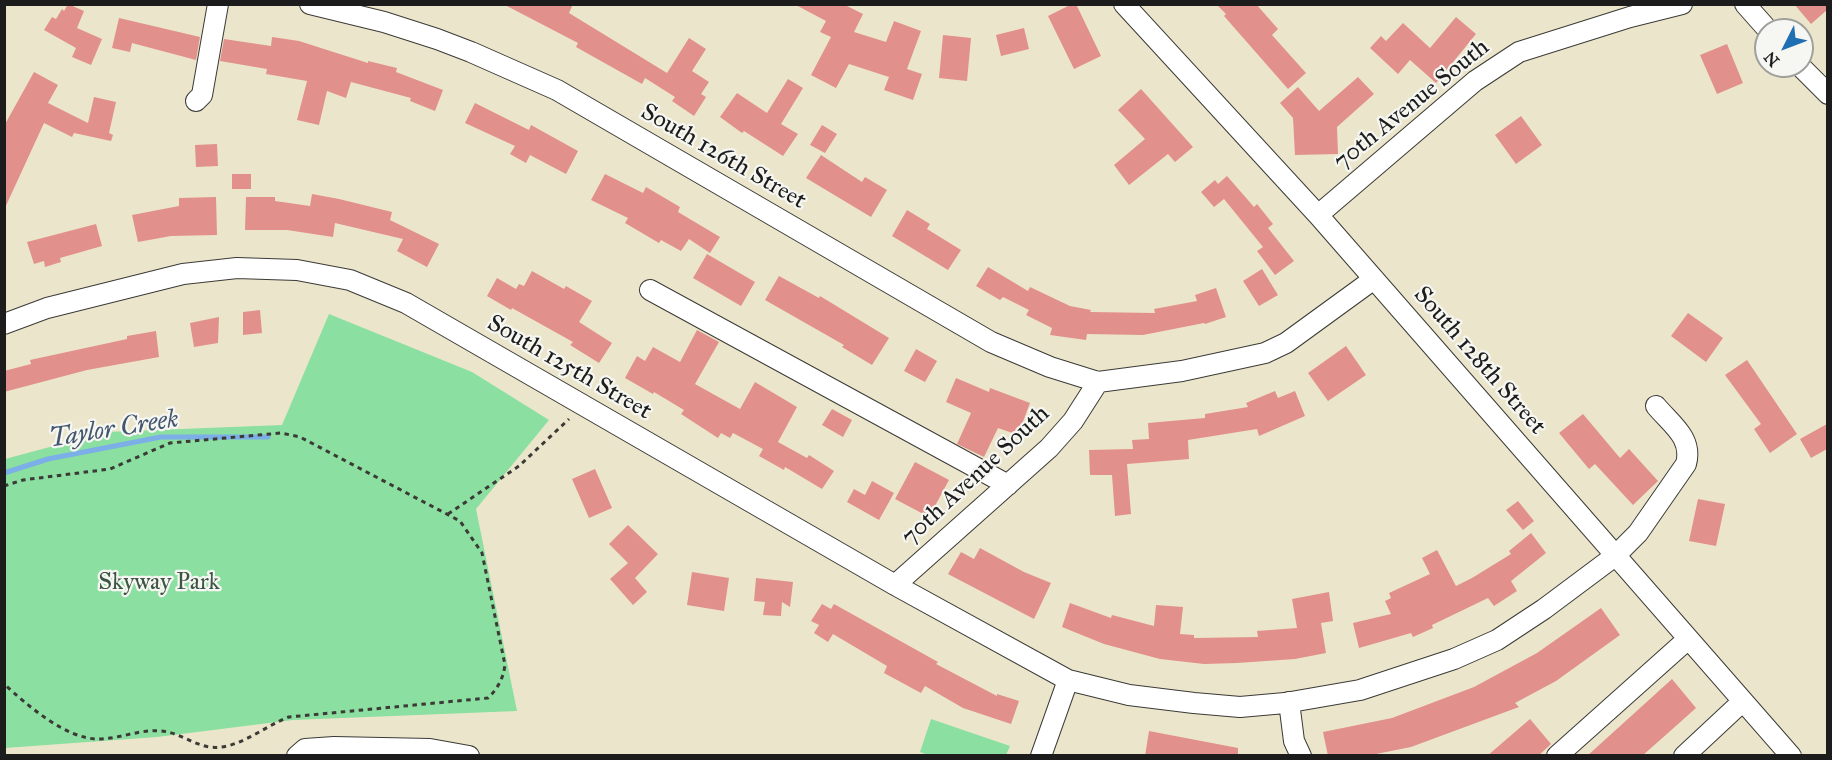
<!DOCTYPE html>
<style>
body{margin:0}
#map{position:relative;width:1832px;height:760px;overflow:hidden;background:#ebe6cb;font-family:"IM FELL Great Primer",serif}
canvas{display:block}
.frame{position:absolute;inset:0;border:6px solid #1c1c1c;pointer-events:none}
.north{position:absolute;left:1754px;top:18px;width:60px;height:60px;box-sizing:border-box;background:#f6f6f2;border:2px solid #9f9f9c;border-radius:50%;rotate:228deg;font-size:16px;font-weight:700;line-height:24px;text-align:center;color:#1c1c1c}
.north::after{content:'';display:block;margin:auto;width:21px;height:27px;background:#1f6fb2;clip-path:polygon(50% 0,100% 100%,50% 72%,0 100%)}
</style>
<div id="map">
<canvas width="1832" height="760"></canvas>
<div class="frame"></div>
<div class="north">N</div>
</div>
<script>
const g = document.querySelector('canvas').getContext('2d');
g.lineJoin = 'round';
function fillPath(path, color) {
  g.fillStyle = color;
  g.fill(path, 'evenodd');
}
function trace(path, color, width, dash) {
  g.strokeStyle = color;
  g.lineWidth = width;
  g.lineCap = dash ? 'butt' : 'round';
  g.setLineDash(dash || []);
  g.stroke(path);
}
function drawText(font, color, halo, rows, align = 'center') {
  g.font = font + ' "IM FELL Great Primer",serif';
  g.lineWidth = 4.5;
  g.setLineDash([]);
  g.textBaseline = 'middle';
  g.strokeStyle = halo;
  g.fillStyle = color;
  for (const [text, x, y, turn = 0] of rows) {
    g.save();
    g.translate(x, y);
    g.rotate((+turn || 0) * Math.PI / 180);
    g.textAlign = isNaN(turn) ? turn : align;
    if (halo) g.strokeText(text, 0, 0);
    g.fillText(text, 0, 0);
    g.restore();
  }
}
const green = new Path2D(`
 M329,314L472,372L549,420L476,509L517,711L293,720L157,737L5,748V459L106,432L282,425Z
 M931,719L1010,746L1006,755L931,756L920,752Z`);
const stream = new Path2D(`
 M4,473L48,459L161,437H268`);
const building = new Path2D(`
 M68,4L84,11L77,28L102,39L91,65L72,57L76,48L44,30L52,17L56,19L62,9L64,11Z
 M503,4H573L569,13L667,73L689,38L706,49L692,71L709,82L701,94L706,97L694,116L672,101L675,97L645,78L642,84L576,47L578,43Z
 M794,4H843L863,14L854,32L886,42L894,21L921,31L907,69L922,74L913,100L884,90L889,77L849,64L836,88L811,75L831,37L820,32L826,21Z
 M1072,4H1076L1101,56L1074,69L1048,16Z
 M1216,4H1256L1278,29L1272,35L1306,73L1288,89L1224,16L1226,14Z
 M1794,4H1827V10L1811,24Z
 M1456,17L1476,34L1436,83L1410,60L1398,74L1370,48L1381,36L1386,41L1403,23L1430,48Z
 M119,18L200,37L196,60L132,43L130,52L112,48Z
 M1024,28L1029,49L1001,56L996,35Z
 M943,35L971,38L967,81L939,78Z
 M272,37L299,41L368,63V61L397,68L396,72L443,90L435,111L410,101L411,98L351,82L346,98L327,91L319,125L297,120L307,81L266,74L267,69L220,61L224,39L271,46Z
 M1727,44L1743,83L1717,94L1700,55Z
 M34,72L58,85L48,103L88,123L94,97L116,102L109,133L113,135L111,141L74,133L72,137L44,123L4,210V126Z
 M1358,77L1374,94L1337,127L1338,154L1295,155L1293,118L1280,103L1298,87L1319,111Z
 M788,79L803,88L781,124L798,134L783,156L744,131L742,133L720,117L737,93L767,113Z
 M1141,89L1193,147L1175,162L1168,154L1129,185L1114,165L1145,139L1118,110Z
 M475,103L529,130L531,125L578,151L566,174L530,155L526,163L510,154L515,146L465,123Z
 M1521,116L1542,145L1516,164L1495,135Z
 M822,125L837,134L825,153L810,145Z
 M217,144L218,166L196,167L195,145Z
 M821,155L862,182L865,177L887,190L871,217L806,178Z
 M232,174H251V189H232Z
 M605,174L643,193L646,187L680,207L678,212L720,237L710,253L689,239L681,251L661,240L659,243L625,223L628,218L591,200Z
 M1227,176L1254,207L1257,204L1273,224L1268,228L1294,261L1275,275L1257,251L1263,247L1224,199L1214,207L1201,192L1215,180L1218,184Z
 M312,194L339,199L392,212L390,220L439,244L427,267L397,251L403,239L335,223L333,237L287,230H245L246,197H275V201L310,206Z
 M216,197L217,235L171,236L138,242L132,215L179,206V198Z
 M907,210L930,224L927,229L961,250L948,270L892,236Z
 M96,224L102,246L60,258L61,262L45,267L44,261L34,264L27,242Z
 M707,254L755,282L741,306L693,278Z
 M988,267L1028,291L1030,287L1070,306L1091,310L1090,312L1155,313L1154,309L1197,301L1195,295L1216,288L1226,317L1205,324L1204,323L1143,335L1087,334L1086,340L1050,335L1052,328L1026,315L1029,310L1003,297L1000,300L976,286Z
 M1262,269L1278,295L1259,306L1243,281Z
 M532,271L564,289L566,286L592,301L579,322L612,343L599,363L570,345L573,342L512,308L511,310L487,296L497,278L516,289L519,284L524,286Z
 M779,276L819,298L820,296L889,338L872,365L842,347L844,345L765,300Z
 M260,310L262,333L243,335V312Z
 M1688,313L1723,338L1706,362L1671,336Z
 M219,317L218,343L194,347L190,323Z
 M697,330L719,342L695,384L740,409L755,382L797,407L778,442L807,458L809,455L834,471L822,489L785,467L784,470L759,456L763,449L733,433L730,438L721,433L718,438L681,414L684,410L654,392L653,394L625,378L637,356L645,361L653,347L680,362Z
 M156,331L159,357L87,370L4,392V371L31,364L30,360L127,339V336Z
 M1346,346L1366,375L1328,401L1308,373Z
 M916,349L937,361L925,382L904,371Z
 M1747,360L1797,434L1770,453L1754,429L1761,424L1725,375Z
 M956,378L989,392L990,388L1030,403L1018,435L998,428L984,457L957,444L971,413L946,402Z
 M1275,391L1278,398L1295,391L1305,416L1259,436L1257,429L1188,440L1189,459L1127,464L1131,514L1115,516L1112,475H1090L1089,450L1133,449L1132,440L1149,439L1148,423L1205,418V414L1248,407L1246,403Z
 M832,409L852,420L843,437L822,425Z
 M1583,414L1620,458L1629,449L1658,481L1633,505L1595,464L1589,469L1559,433Z
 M1827,424V449L1811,458L1800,439Z
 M915,462L949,480L929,517L895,499Z
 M595,469L612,508L589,518L572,479Z
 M872,481L894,493L879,520L847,502L854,489L865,495Z
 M1698,499L1725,504L1716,546L1689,541Z
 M1518,501L1534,521L1523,530L1506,510Z
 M628,525L658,554L635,578L647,592L633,605L610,579L628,563L609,544Z
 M1531,533L1546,553L1511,581L1517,591L1494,606L1488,598L1432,625L1433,628L1413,637L1411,633L1359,648L1353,623L1391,614L1385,601L1391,598L1389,593L1430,574L1422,558L1437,550L1456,586L1472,578L1511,554L1509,551Z
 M980,548L1024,572L1051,583L1034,619L948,574L961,552L974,559Z
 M692,572L729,578L724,611L687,605Z
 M756,578L793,582L790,607L782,602L781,616L763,615L765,602L754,601Z
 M1329,592L1333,621L1321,623L1326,653L1295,659L1237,663L1204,664L1160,659L1104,644L1062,627L1070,603L1111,618L1112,615L1154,626L1156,605L1183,607L1180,634L1194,635V638L1258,637L1257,631L1297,628L1292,599Z
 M822,604L831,609L834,604L938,662L936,664L997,696V694L1019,701L1011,724L963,708L925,686L921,693L884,673L887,666L833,634L828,642L814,633L819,625L811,621Z
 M1601,608L1620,635L1556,681L1515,703L1519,707L1411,747L1366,756H1328L1323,732L1392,718L1474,687L1537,653Z
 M1672,679L1696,708L1668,733L1642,756H1587Z
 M1530,719L1551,744L1538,756H1487Z
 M1149,731L1238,748V756H1145Z`);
const path = new Path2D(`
 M4,486L23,480L110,469L170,443L281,433L300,437L460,521L482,553L505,665C503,679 498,688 488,698L289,717C264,726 237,751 209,747C192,744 178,732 161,731C140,729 119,739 98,739C66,739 27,705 4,684
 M448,514L519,466L569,419`);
const minor = new Path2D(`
 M310,4L384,22L437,39L471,52L557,90L991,342L1050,367L1098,382
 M1124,4L1318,215L1791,756
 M1745,4L1768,30
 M1800,66L1828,94
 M196,101L202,95L218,4
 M1318,215L1475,81L1519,52L1630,17L1682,4
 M650,290L1008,485
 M4,324L47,308L183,274L237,268L297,270L350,280L406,303L895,585L1068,680L1129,695L1194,703L1240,707L1285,703L1360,690L1454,659L1497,640L1544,609L1615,556L1638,533L1686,464C1693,438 1672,425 1656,406
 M895,585L1049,448L1073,421L1098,382L1182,371L1265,353L1286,343L1374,279
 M1289,702L1294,741L1301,756
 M297,756L305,749L334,747L430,749L469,756
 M1041,756L1068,680
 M1557,756L1688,639
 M1684,756L1743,701`);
const streetNames = [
 ["70th Avenue South",1412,105,-39],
 ["South 126th Street",723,157,30],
 ["South 128th Street",1479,361,49],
 ["South 125th Street",569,368,30],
 ["70th Avenue South",976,476,-43]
];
const parkNames = [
 ["Skyway Park",159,583]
];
const waterNames = [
 ["Taylor Creek",114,430,-9]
];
fillPath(green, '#8bdfa0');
trace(stream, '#7caee8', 5);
fillPath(building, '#e2908b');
trace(minor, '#3b3a36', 22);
trace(path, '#3b3a36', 3, [4.5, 4.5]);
trace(minor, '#fff', 20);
drawText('24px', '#1c1c1c', '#f6f6f2', streetNames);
drawText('24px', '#3d5644', '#f6f6f2', parkNames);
drawText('italic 26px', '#42566e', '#f6f6f2', waterNames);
</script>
